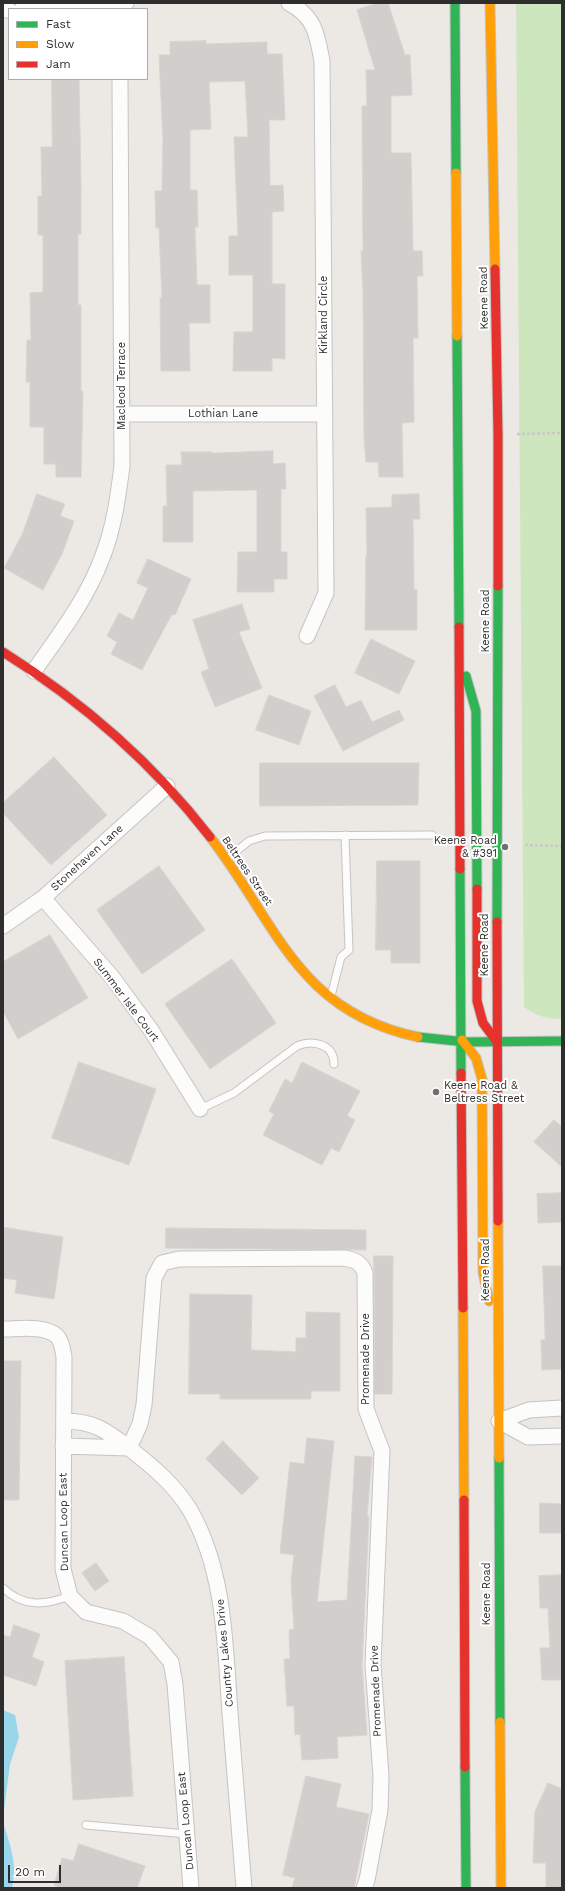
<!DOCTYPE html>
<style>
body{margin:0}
#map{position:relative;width:565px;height:1891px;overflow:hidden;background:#ece8e4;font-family:"Work Sans",sans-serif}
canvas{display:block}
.frame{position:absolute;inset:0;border:4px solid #2e2e2e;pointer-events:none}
.legend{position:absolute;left:8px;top:8px;width:140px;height:72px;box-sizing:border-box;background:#fff;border:1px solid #ababab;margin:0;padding:5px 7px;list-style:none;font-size:12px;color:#2e2e2e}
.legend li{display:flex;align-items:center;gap:8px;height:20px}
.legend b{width:20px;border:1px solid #ababab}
.scale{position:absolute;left:8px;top:1865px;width:53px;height:18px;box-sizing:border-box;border:2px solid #2e2e2e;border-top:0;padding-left:5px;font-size:12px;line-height:14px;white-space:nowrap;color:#2e2e2e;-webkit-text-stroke:3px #fff;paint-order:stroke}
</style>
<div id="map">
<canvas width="565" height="1891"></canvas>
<div class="frame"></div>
<ul class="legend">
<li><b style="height:5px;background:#30b455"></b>Fast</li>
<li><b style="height:5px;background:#ff9f0a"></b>Slow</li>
<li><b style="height:5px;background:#e5322d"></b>Jam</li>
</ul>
<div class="scale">20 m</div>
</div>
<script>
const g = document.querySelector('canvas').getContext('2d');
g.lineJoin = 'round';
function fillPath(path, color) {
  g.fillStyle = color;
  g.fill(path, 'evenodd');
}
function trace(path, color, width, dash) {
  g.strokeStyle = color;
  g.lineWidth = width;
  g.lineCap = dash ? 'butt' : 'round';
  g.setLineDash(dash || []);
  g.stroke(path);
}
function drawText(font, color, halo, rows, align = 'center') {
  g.font = font + ' "Work Sans",sans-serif';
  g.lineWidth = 4;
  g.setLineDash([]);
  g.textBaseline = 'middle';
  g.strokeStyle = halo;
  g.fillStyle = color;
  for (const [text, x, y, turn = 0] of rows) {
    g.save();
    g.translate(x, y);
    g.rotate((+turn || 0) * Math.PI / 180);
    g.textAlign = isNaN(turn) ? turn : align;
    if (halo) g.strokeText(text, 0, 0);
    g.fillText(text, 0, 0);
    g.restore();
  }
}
const green = new Path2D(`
 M516,3H562V1019C547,1019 536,1016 524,1007Z`);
const water = new Path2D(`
 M3,1710L15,1715L19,1737L10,1764L3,1817Z
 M3,1822C10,1845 18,1864 12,1888H3Z`);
const building = new Path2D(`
 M378,3H388L405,55H410L412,95L391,96V153H411L413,251H422L423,276H417L418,338H413L414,422L402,423L403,477H379L378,462H366L364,437L363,290L361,251H363L362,106H367L366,70H375L357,10Z
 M206,41V44L267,42V54H282L285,120H269L270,186L283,185L284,211L272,212V284H285V359L272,358V371H233L234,332H253V275H229V236H238L234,137H248L245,81L209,82L211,129L190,130V190H197L198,227H195L197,285H210V323H189L190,371H161L160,298H162L159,228H156L155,191H162L163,140L159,55H170V42Z
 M52,79H79L81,186V234H78V305H81V391H83L81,477H56V464H44V427H30V382H26L27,340H31L30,293L43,292V235H38V196H42L41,147H52Z
 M273,451V464L285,463L286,489H281V552H287V579H274V592H237L238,552H257V490L193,491V542H163V506H167L166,465H182L181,452H212V453Z
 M37,494L65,504L60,516L74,521L62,554L43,590L4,568L22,535Z
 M419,494L420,519H413L414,590H417V630H365L366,555H367L366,508L392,507V495Z
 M148,559L191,579L175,615L172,614L142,670L111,654L117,642L107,636L119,613L133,620L148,588L137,583Z
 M242,604L250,629L239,632L262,688L215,707L201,672L209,669L193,620Z
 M371,639L415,661L399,694L355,673Z
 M335,685L346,707L361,700L372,722L399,710L404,720L343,751L314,696Z
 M269,695L311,711L299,745L256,730Z
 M54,757L107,815L51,865L3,813V803Z
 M260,763H419L418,805L260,806Z
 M377,861H420V963H391V950H376Z
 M159,866L205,930L142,974L97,910Z
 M50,935L88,998L18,1039L3,1011V962Z
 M232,959L276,1023L210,1069L165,1004Z
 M79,1062L156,1089L129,1165L52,1138Z
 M302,1062L360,1091L347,1116L355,1120L339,1152L331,1148L322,1165L263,1135L274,1114L269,1111L285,1079L292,1083Z
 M554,1120L562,1127V1167L534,1142Z
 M562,1193V1222L538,1223L537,1194Z
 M3,1227L63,1237L54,1299L15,1293L17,1280L3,1278Z
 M166,1228L366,1230V1250L166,1248Z
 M374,1256H393L392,1394H375Z
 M543,1266H562V1369L542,1370L541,1340H545Z
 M190,1294L252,1295L251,1350L296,1352V1338H306V1312L340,1313V1391H311V1399H220V1394H189Z
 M3,1361H21L19,1500H3Z
 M307,1438L334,1441L317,1602L347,1600L355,1456L372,1457L367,1516H369L362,1666L367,1735L337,1737L338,1758L302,1760L300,1734L295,1735L294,1706H287L284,1659H290L289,1630L294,1629L291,1581L294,1555L280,1553L290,1462L304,1464Z
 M223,1441L259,1478L242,1495L206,1459Z
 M540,1503L562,1504V1533H540Z
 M96,1563L109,1581L95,1591L82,1573Z
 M562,1575V1680H542L540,1648H550L548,1608H540L539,1576Z
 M14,1625L40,1634L32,1657L44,1662L36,1686L3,1675V1635L10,1637Z
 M124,1657L133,1796L73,1800L65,1661Z
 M306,1776L341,1784L336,1807L369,1814L354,1888H292L295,1878L283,1875Z
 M548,1783L562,1789V1888H546V1863H533L535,1812Z
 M79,1844L145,1866L137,1888H63L54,1885L62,1858L73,1861Z`);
const path = new Path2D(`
 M517,434L562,433
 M525,845L562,846`);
const lane = new Path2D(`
 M228,858L249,841L265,836L432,835
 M331,996L341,957L349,950L345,835
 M200,1109L234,1093L297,1046C312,1040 334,1043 334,1064
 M3,1588C24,1608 45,1605 70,1596
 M86,1825L187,1834`);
const street = new Path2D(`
 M289,3C315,17 317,34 322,61L326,593L307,636
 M22,9L126,3
 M3,10H9
 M122,414H324
 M34,671C59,635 87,599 102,558C114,528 118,497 122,466L120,79
 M43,898L112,977L151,1030L200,1109
 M3,926L43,898L167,786
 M3,1329C19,1329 44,1325 57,1336C62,1341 63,1351 64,1357L63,1569L70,1596L86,1612L123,1621L150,1637L171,1662L175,1684L191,1888
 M499,1421L528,1437L562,1436
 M499,1421L529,1410L562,1408
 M63,1446L129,1448C106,1430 93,1421 64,1421
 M244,1888C239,1830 235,1771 230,1713C225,1644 225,1571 190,1510C174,1484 152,1466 129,1448L140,1424L144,1405L154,1278L162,1263L179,1259L344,1258C355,1260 361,1262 365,1273L366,1409L382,1451L373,1665L381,1776L380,1810L367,1880L364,1888`);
const fast = new Path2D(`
 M455,3L456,173
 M457,336L459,627
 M466,676L476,711L477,889
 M460,869L461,1073
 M497,922L498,586
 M418,1037L466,1042L562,1041
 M499,1458L500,1722
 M465,1767L466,1888`);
const slow = new Path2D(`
 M490,3L495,269
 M456,173L457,336
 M210,837C277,923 296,1011 418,1037
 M462,1040L476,1058L482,1079L483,1272L489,1301
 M498,1221L499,1458
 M463,1308L464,1500
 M500,1722L501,1888`);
const jam = new Path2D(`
 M495,269L498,435V586
 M459,627L460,869
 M3,652C83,702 152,762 210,837
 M477,889V1001L483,1023L497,1042
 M497,922L498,1221
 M461,1073L463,1308
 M464,1500L465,1767`);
const markers = [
 [505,847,4,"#706f6e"],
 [436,1092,4,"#706f6e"]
];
const streetNames = [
 ["Keene Road",484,298,-91],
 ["Kirkland Circle",324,315,-90],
 ["Macleod Terrace",122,386,-90],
 ["Lothian Lane",223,414],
 ["Keene Road",486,621,-90],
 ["Stonehaven Lane",87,858,-42],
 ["Beltrees Street",247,871,56],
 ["Keene Road",485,945,-90],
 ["Summer Isle Court",126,1000,53],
 ["Keene Road",486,1270,-90],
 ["Promenade Drive",366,1359,-90],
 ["Duncan Loop East",64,1522,-91],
 ["Keene Road",487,1594,-90],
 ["Country Lakes Drive",225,1653,-95],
 ["Promenade Drive",376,1691,-92],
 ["Duncan Loop East",186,1821,-95]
];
const poiNames = [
 ["Keene Road",497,841],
 ["& #391",497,854],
 ["Keene Road &",444,1086,"left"],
 ["Beltress Street",444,1099,"left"]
];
fillPath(green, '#cee6be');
fillPath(water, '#99d6ec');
fillPath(building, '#d1cecb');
trace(building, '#d7d4d0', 1);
trace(lane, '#c5c4c5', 9);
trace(street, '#c5c4c5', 17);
trace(fast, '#c5c4c5', 11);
trace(slow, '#c5c4c5', 11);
trace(jam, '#c5c4c5', 11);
trace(path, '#c9c9c8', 2.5, [3, 2]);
trace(lane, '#fcfcfb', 7);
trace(street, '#fcfcfb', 15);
trace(fast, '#30b455', 9);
trace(slow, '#ff9f0a', 9);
trace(jam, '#e5322d', 9);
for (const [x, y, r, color] of markers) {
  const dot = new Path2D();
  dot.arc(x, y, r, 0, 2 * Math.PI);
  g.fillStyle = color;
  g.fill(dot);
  trace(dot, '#fff', 1.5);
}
drawText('11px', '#2e2e2e', '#fff', streetNames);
drawText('11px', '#2e2e2e', '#fff', poiNames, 'right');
</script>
